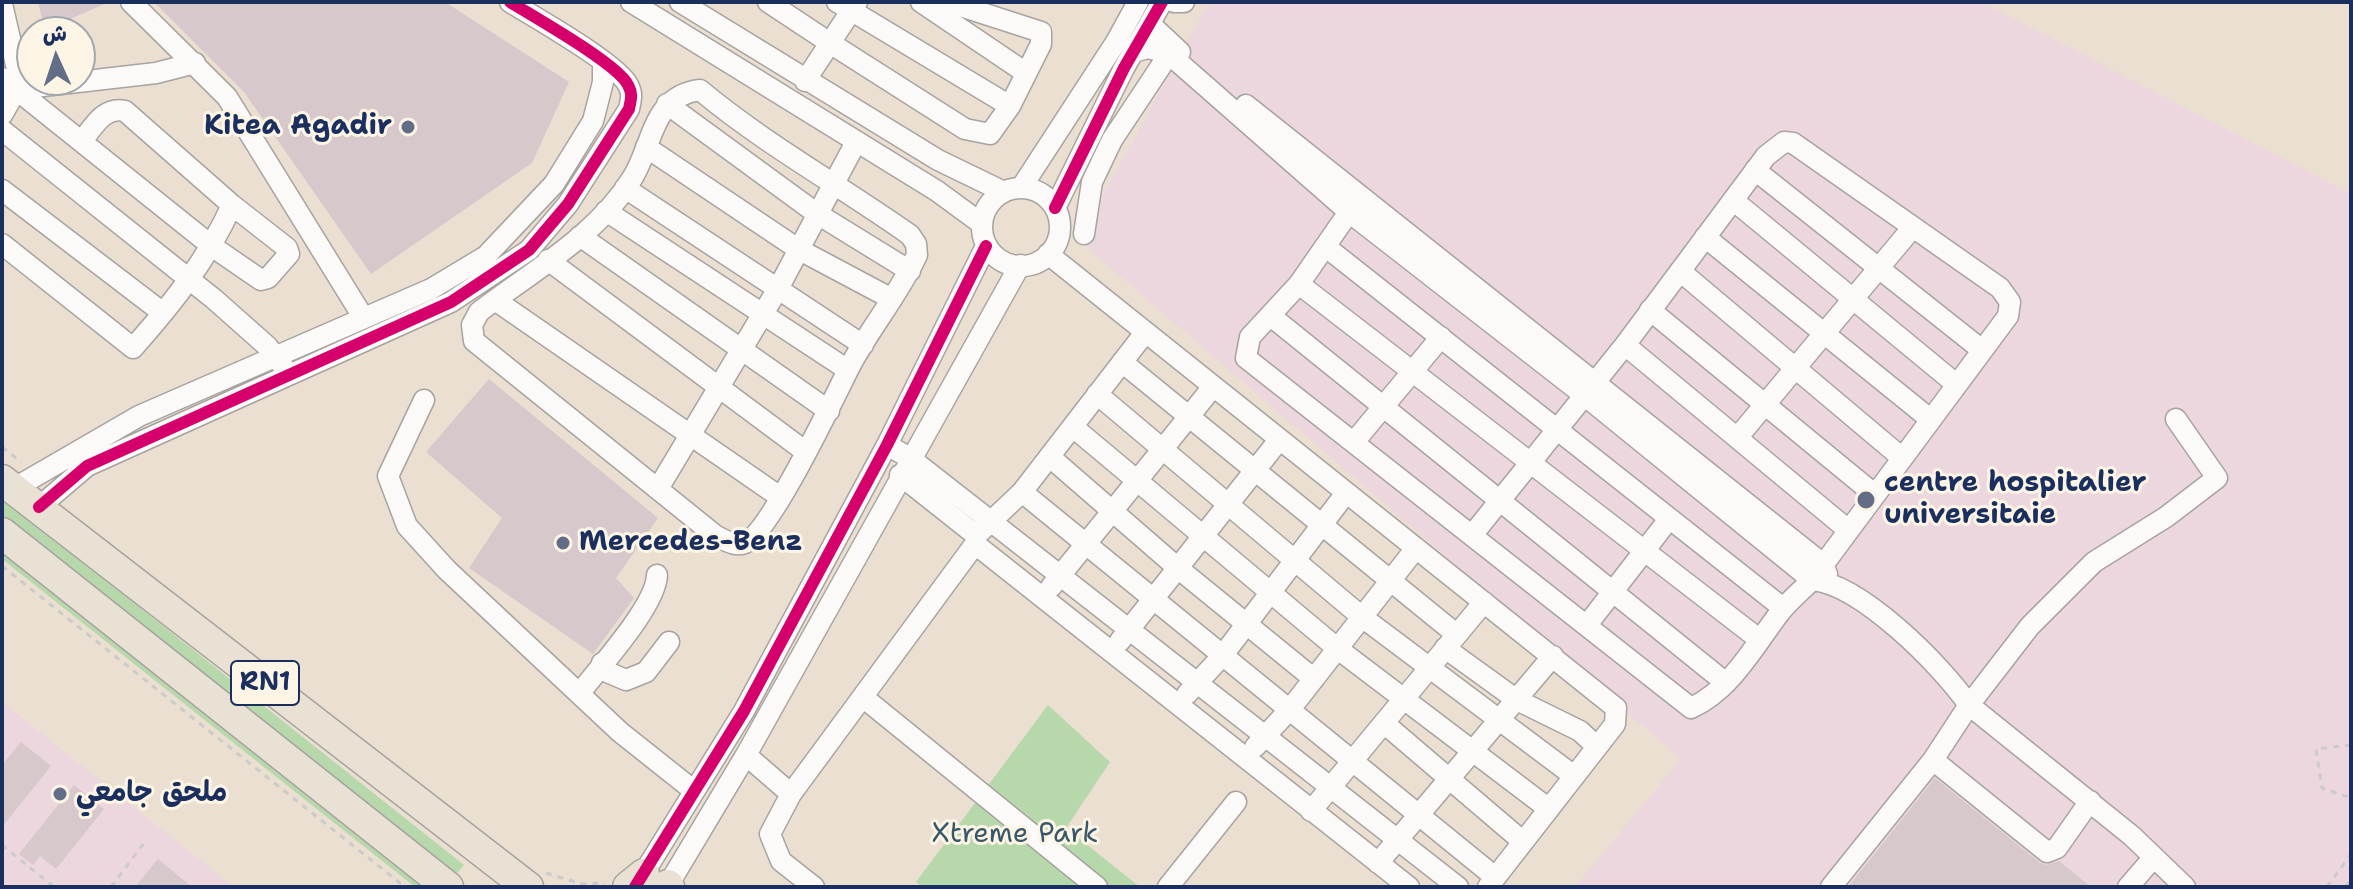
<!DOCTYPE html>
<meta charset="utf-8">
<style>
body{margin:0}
#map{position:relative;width:2353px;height:889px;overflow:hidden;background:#eadfd0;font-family:"Shantell Sans","Playpen Sans Arabic",sans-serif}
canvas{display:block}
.frame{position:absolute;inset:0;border:4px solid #1b2f5e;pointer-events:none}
.north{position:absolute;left:16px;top:16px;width:80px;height:80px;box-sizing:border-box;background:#fcf5e5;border:2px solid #a2a6af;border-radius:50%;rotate:357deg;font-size:22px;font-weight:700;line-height:32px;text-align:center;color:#1b2f5e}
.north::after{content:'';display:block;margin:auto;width:28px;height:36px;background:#636d86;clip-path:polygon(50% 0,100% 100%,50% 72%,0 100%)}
</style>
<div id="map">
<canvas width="2353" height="889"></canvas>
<div class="frame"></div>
<div class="north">ش</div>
</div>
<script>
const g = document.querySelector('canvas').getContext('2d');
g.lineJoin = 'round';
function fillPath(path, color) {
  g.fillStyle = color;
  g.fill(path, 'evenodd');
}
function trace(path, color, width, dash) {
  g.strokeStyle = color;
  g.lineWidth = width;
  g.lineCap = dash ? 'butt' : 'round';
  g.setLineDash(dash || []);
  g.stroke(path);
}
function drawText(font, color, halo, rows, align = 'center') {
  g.font = font + ' "Shantell Sans","Playpen Sans Arabic",sans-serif';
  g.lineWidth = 6;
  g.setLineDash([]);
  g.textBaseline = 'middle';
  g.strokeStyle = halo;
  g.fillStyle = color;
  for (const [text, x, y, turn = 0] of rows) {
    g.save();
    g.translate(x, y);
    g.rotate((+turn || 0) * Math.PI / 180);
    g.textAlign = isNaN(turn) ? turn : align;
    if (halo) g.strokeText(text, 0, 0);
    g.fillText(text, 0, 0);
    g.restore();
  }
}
const built = new Path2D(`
 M1209,2H1982L2351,194V887H1575L1681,759L1078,240Z
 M2,702L234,887H2Z`);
const green = new Path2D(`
 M2,498L464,865L454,877L2,517Z
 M2,552L424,887H415L2,559Z
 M1048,705L1110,762L1066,828L1140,887H922L916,882Z`);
const building = new Path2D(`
 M38,2H109L45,30Z
 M154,2H445L569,82L532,163L371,274L244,92Z
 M489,379L658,518L616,578L634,598L593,654L469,568L502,518L426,452Z
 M21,742L51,766L2,827V765Z
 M1935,778L2039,862L2046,865L2059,861L2091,887H1848Z
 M74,785L104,809L56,869L40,856L33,865L19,854Z
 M158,859L192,887H135Z`);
const path = new Path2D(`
 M2,447L21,462
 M2,566L405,887
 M2351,745L2316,749L2322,788L2351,798
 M2,845L54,887
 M546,873L582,884L605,883
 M111,887L144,843
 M2327,887L2351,854
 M2345,887L2351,880`);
const minor = new Path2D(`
 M131,2L227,97L363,317
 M631,2L937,191L982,224
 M680,2L938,160L1004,192
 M768,2L830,43L805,81
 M837,2L1010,106
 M857,2L830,43L965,129L990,134L1010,106L1041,44V32L948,2
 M921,2L1026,73
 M1174,2H1184
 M2,4L17,69V89L156,73L195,63
 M1150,24L1180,52
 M1137,51L1148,48L1169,54L1349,212L1584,395L1812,580C1861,584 1941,665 1969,705L1933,760L1831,887
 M2,78L213,247L261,280L268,278L289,254L287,248L232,205L125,111C104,106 94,126 82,141
 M700,90C766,145 841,186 910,235L916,244L917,255C898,296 868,330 848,370C833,400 770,532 745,543C735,547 725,540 716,536L474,341L472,325L479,312C531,272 598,235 633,177C654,142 652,96 700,90Z
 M667,104L816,213L910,271
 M1246,105L1823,564L1827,574
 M2,115L17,89
 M2,130L214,299L267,346L283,366
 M646,147L798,249L892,299
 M1755,170L1982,350
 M625,188L863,345
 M1021,188L1116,42L1138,2
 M982 227a39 39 0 1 1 78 0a39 39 0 1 1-78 0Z
 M2,190L163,313
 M1733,200L1956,384
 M1055,208L1124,68L1162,2
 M606,211L848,370
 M1349,212L1299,284L1250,337L1246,358L1691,708C1732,689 1754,646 1781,611C1790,600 1802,590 1812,580L2008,316L2010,302L2000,288L1793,143L1784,142L1766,156L1625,345L1473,534
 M1084,234L1092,182L1112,140L1169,54
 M580,236L829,411
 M1705,237L1930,419
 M2,244L133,348C173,303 207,260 232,205
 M1326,247L1783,608
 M1048,254L1616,708L1615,724L1488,887
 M548,260L806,452
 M1680,271L1901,457
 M1299,284L1760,640
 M495,300L780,497
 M1650,310L1874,494
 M1272,317L1726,683
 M1625,345L1847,529
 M1122,362L1456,634
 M1097,394L1362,617L1574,776
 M424,400L388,476L407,526L447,570L620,732L693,790
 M2176,419L2217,478L2166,517L2094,562L2030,626L1969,705L2132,836L2185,887
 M1073,427L1338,649L1549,809
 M1737,438L1913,227
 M1354,442L1441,337
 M887,445L910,458L1458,887
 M1050,457L1179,569L1314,679
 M659,487L779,287L856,142
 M13,489L139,416L431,289L486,256L554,184L593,121L603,82V62
 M1022,492L1495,877
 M39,507L87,466L451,302L529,250L568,204L629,109C631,99 633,94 628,85C618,64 534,17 510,2
 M981,531L1022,492L1144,334
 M975,544L1409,887
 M1051,587L1212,388
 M1587,625L1669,519
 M1120,641L1279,440
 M1445,648L1517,700L1580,731L1596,746
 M602,663L607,672L626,680L646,672L669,642
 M580,693C600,666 656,606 657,575
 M1187,694L1223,655L1346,493
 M864,698L1097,887
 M1385,724L1521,840
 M1255,747L1291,708L1416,548
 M746,755L791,794L975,544L977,536L900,475
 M1933,760L2047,852L2057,848L2090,801
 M791,794L770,834L781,861L814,887
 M1311,811L1484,602
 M1378,863L1553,656
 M637,884L744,711L887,445L986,246
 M667,887L746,755L1020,265
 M1168,887L1236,802
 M2128,887L2154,857`);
const highway = new Path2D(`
 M2,480L528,887
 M2,533L448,887
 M668,885L669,887
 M628,887L644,874`);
const cycleway = new Path2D(`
 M1055,208L1124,68L1162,2
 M39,507L87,466L451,302L529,250L568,204L629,109C631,99 633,94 628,85C618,64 534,17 510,2
 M635,887L744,711L887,445L986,246`);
const markers = [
 [408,127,8,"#636d86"],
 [1866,500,10,"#636d86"],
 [563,543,8,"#636d86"],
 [60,794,8,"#636d86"]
];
const shields = [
 [265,683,68]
];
const shieldNames = [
 ["RN1",265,683]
];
const poiNames = [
 ["Kitea Agadir",392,127,"right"],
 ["centre hospitalier",1884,484],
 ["universitaie",1884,516],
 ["Mercedes-Benz",579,543],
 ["ملحق جامعي",76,794]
];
const parkNames = [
 ["Xtreme Park",1015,835]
];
fillPath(built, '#ecd7de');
fillPath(green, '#b7d8ab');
fillPath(building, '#d7c8cb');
trace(minor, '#a7a3a0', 23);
trace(highway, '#a7a3a0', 33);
trace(path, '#cbcbca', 3, [6, 6]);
trace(minor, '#fcfaf8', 20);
trace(highway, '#e8e1d4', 30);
trace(cycleway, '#d6006c', 12);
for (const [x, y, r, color] of markers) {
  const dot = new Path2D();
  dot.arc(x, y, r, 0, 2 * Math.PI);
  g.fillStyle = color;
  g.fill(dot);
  trace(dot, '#fcf5e5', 3);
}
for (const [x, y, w] of shields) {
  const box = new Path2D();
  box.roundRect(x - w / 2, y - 22, w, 44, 6);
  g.fillStyle = '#fcf5e5';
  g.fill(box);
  trace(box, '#1b2f5e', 2);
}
drawText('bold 26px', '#1b2f5e', null, shieldNames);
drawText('bold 28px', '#1b2f5e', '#fcf5e5', poiNames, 'left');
drawText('28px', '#38586a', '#fcf5e5', parkNames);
</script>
